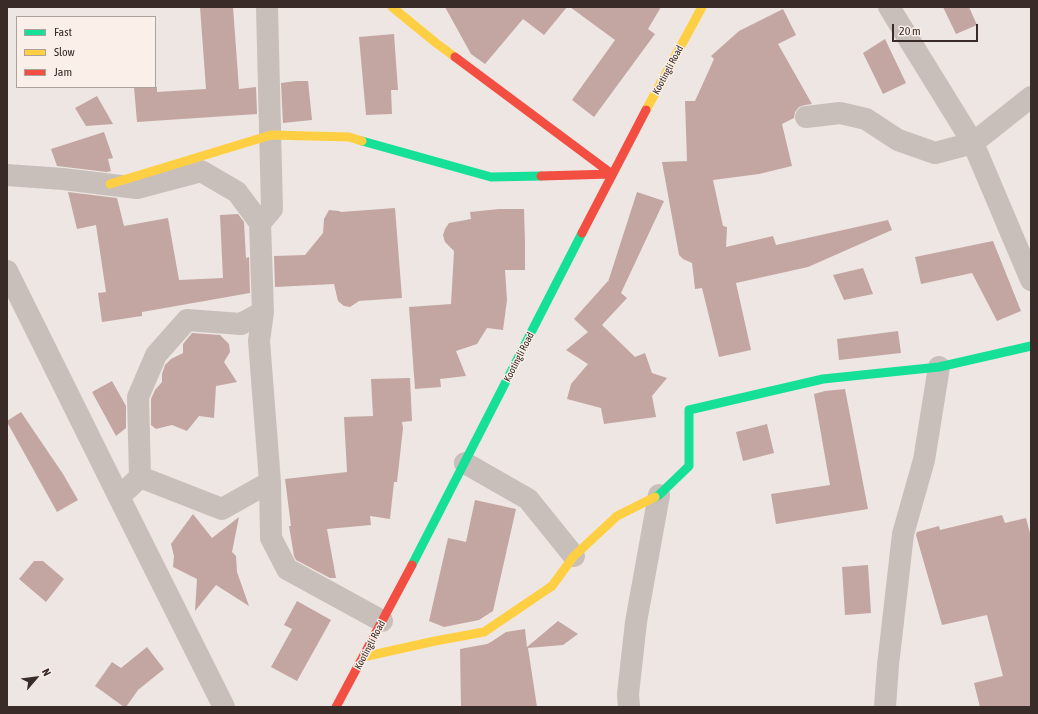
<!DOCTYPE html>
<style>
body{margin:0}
#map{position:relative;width:1038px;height:714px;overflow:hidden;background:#eee6e2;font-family:"Asap Condensed",sans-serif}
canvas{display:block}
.frame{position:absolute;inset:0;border:8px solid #392b28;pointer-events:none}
.legend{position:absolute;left:16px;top:16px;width:140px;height:72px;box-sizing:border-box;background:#fbf0e9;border:1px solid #ada19c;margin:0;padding:5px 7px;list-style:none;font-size:12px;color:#392b28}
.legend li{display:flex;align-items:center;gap:8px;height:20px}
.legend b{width:20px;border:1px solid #ada19c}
.north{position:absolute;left:16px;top:658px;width:40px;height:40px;-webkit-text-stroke:3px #fbf0e9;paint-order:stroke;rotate:62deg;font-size:11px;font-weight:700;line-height:16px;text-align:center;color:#392b28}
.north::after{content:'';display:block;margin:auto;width:14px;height:18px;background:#392b28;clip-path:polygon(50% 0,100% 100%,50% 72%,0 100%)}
.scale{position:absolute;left:892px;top:24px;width:86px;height:18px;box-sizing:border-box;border:2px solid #392b28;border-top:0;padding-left:5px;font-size:12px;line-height:14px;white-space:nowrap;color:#392b28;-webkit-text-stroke:3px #fbf0e9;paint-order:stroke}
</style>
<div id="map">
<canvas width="1038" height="714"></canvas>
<div class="frame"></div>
<ul class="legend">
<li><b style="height:5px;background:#16e098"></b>Fast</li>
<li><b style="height:5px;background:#ffcf43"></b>Slow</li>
<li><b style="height:5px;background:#f24e42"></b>Jam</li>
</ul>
<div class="north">N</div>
<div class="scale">20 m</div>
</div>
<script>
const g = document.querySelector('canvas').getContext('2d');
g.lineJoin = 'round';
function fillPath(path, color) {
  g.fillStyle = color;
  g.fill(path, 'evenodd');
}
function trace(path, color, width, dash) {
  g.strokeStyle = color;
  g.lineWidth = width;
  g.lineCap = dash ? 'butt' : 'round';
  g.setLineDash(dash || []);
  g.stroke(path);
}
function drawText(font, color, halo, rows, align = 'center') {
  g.font = font + ' "Asap Condensed",sans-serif';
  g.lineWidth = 3;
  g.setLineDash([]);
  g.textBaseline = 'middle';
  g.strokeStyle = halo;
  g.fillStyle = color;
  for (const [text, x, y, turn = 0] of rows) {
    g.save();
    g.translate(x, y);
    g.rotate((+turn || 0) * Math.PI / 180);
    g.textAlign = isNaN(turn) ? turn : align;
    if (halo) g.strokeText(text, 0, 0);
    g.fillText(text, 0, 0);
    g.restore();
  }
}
const building = new Path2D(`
 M200,7H233L239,89L256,87L257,114L137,122L134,87H157V92L206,89Z
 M445,7H567L544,35L523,19L485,64L471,54Z
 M570,7H661L648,29L655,34L594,117L572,100L615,40Z
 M943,7H969L977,25L956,34Z
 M783,9L796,35L778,44L812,104L805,105L799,107L795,112L794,118L782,124L792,166L759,174L713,180L723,226L727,227L726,247L773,236L776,245L888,220L892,230L808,267L736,283L751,350L719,357L702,288L695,289L692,263L683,259L679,255L662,162L687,161L685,101H695L714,59L711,56L739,31Z
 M394,34L398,90H391L392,114L366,115L359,37Z
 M885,39L906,83L883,94L863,53Z
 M296,81H308L312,120L283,123L281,83Z
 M97,96L113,124L86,126L75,108Z
 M104,132L113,158L108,159L111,171L107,172L57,166L51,149Z
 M68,192L117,198L124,226L168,218L179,280L223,278L220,215L238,214L244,222L246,258L249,257L250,293L142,312V316L102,322L98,293L106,292L96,225L77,229Z
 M637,192L664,201L621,293L627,298L602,325L635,357L645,353L652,373L667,378L652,396L656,417L604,424L601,408L567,399L571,384L588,364L566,350L588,332L574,319L608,281V282Z
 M395,208L402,298L359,301L350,307L344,306L338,301L334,284L275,287L274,256L305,255L323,233L324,219L329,210L339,211L341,212Z
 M499,209H524L525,242V270H505L507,300L503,330L487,328L477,344L456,351L466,376L440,379L441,387L415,389L409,307L451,304L454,251L445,242L443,235L445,229L449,223L471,219L470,212Z
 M993,241L1021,311L997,321L972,273L921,284L915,257Z
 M863,268L873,294L844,300L833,275Z
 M898,331L901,353L839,360L837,339Z
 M192,333L220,335L229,344L230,352L224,362L237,382L216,386L214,418L199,416L187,431L172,425L156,429L151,425V399L155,390L162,382V374L165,365L171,359L183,353V344Z
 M410,378L412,421L402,422L403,428L397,482H394L390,519L370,516L371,525L327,529L336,578H330L296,560L294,556L289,526H291L285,479L347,472L344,417L373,416L371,379Z
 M112,381L126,406V428L116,436L92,392Z
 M845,389L868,509L776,524L771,494L830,485L814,394L825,391Z
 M21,412L63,474L78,500L57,512L7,422V421Z
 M767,424L774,453L743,461L736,432Z
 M475,500L516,509L493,611L479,620L444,627L429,621L448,538L466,542Z
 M193,514L212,538L239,517L232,552L236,556L237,572L249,606L216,585L195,611L197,579L173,567L174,556L171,544Z
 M1002,515L1005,523L1026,518L1031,537V707H980L974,683L1003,676L987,615L942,625L916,535L917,532L939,526L940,530Z
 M34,561H43L64,579L46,602L19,579Z
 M868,565L871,613L845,615L842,567Z
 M297,601L331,620L297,681L271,667L292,629L284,625Z
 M558,621L578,634L563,645L528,648L537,707H461L460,649L487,644L491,642L506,632L525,629L527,647Z
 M147,647L164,669L138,690L126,707H124L95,686L112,662L121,668Z`);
const street = new Path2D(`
 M889,7L973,143L1031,280
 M806,117L840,113L866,119L898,140L935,153L973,143L1031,97
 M7,175L63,179L137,188L201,171L237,192L260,223L272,209L267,7
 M260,223L263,312L259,341L270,482L271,538L287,569L382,621
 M7,271L119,497L224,707
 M465,463L528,499L574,556
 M140,477L222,509L270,482
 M119,497L140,477L138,397L156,355L187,320L241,324L263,312
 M629,707L628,694L636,622L659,495
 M885,707L888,665L903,534L924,460L939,367`);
const fast = new Path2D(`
 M362,141L491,177L541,176
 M655,497L659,495L689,466V410L823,379L939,367L1031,346
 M412,565L582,233`);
const slow = new Path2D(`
 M392,7L436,43L455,57
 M646,110L702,7
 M110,184L271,135L349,137L362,141
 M363,657L435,641L484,632L552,586L574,556L617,516L655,497`);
const jam = new Path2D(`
 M455,57L612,174L541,176
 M582,233L646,110
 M336,707L412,565`);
const streetNames = [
 ["Kootingli Road",668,70,-62],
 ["Kootingli Road",519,357,-63],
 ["Kootingli Road",370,645,-62]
];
fillPath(building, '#c3a6a2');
trace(street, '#c8bfbb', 22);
trace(fast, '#16e098', 9);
trace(slow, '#ffcf43', 9);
trace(jam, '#f24e42', 9);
drawText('10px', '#392b28', '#fbf0e9', streetNames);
</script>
